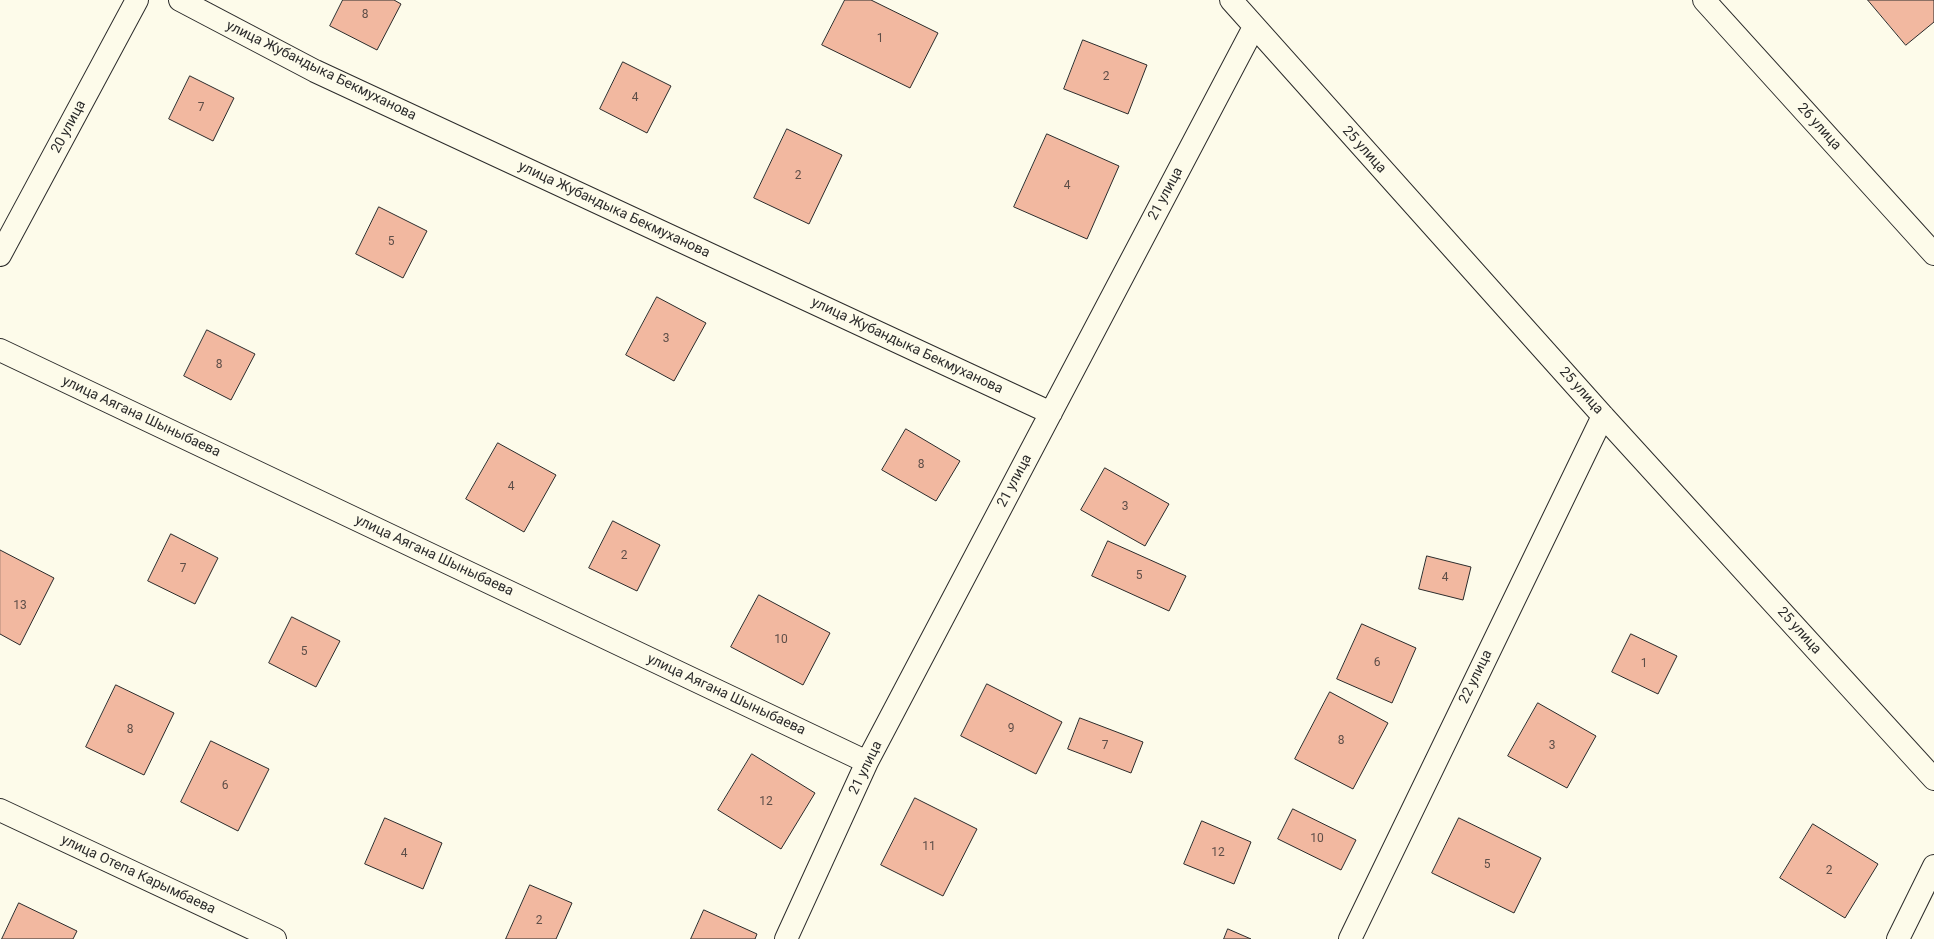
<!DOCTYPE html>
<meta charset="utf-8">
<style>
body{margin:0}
canvas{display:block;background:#fdfbea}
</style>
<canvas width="1934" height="939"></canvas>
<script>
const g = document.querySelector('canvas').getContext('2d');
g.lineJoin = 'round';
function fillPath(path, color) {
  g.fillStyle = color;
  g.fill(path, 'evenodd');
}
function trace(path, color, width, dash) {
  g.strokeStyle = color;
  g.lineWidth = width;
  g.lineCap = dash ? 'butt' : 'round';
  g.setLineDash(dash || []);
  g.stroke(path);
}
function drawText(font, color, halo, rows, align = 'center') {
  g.font = font + ' Roboto,sans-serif';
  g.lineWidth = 3;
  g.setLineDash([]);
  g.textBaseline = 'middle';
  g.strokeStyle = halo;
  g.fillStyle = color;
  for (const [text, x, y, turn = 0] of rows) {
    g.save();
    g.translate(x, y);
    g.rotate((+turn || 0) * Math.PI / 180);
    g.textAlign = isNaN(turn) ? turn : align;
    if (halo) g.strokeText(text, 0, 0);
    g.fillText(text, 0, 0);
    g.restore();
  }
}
const building = new Path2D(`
 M343,0H394L401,4L377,50L330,26Z
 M845,0H871L938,33L910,88L822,45Z
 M1868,0H1934V22L1906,45Z
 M1083,40L1147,65L1128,114L1064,89Z
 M623,62L671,86L647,133L600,109Z
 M190,76L234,98L213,141L169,119Z
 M787,129L842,155L809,224L754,198Z
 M1047,134L1119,166L1087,239L1014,207Z
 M379,207L427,231L403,278L356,254Z
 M657,297L706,323L674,381L626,355Z
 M207,330L255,354L231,400L184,376Z
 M906,429L960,461L936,501L882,470Z
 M498,443L556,475L524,532L466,499Z
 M1105,468L1169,504L1145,546L1081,510Z
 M613,521L660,545L637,591L589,568Z
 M171,534L218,558L195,604L148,581Z
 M1108,541L1186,576L1169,611L1092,576Z
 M0,550L54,578L20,645L0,634Z
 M1427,556L1471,567L1463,600L1419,589Z
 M759,595L830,633L803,685L731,647Z
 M292,617L340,641L316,687L269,663Z
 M1362,624L1416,648L1392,703L1337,679Z
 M1631,634L1677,656L1658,694L1612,672Z
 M987,684L1062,722L1036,774L961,736Z
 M116,685L174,713L144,775L86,747Z
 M1330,692L1388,723L1353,789L1295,759Z
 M1538,703L1596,736L1567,788L1508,756Z
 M1080,718L1143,742L1131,773L1068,749Z
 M211,741L269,769L238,831L181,802Z
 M752,754L815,793L781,849L718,810Z
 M915,798L977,829L943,896L881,865Z
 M1293,809L1356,840L1341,870L1278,839Z
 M385,818L442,843L423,889L365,864Z
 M1459,818L1541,858L1514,913L1432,873Z
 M1202,821L1251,842L1234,884L1184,864Z
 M1813,824L1878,864L1845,918L1780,878Z
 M530,885L572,903L556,939H506Z
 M19,903L77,931L73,939H2Z
 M704,910L757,934L755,939H691Z
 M1228,929L1251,939H1224Z`);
const minor = new Path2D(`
 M180,0L315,71L1051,413
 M1231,0L1603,416L1934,779
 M1704,0L1934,254
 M0,255L137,0
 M0,350L867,762
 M0,810L275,939
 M786,939L867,762L1254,27
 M1350,939L1603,416
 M1898,939L1934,866`);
const numberNames = [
 ["8",365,15],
 ["1",880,39],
 ["2",1106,77],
 ["4",635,98],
 ["7",201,108],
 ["2",798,176],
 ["4",1067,186],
 ["5",391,242],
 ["3",666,339],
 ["8",219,365],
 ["8",921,465],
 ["4",511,487],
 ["3",1125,507],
 ["2",624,556],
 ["7",183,569],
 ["5",1139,576],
 ["4",1445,578],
 ["13",20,606],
 ["10",781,640],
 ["5",304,652],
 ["6",1377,663],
 ["1",1644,664],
 ["9",1011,729],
 ["8",130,730],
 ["8",1341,741],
 ["7",1105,746],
 ["3",1552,746],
 ["6",225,786],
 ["12",766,802],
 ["10",1317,839],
 ["11",929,847],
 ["12",1218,853],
 ["4",404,854],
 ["5",1487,865],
 ["2",1829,871],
 ["2",539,921]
];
const streetNames = [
 ["улица Жубандыка Бекмуханова",321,71,26],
 ["20 улица",69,127,-62],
 ["26 улица",1819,127,48],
 ["25 улица",1364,150,48],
 ["21 улица",1166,194,-62],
 ["улица Жубандыка Бекмуханова",614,210,25],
 ["улица Жубандыка Бекмуханова",907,346,25],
 ["25 улица",1581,391,48],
 ["улица Аягана Шыныбаева",141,417,25],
 ["21 улица",1015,481,-62],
 ["улица Аягана Шыныбаева",434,556,25],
 ["25 улица",1799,631,48],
 ["22 улица",1476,677,-64],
 ["улица Аягана Шыныбаева",726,695,25],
 ["21 улица",866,768,-64],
 ["улица Отепа Карымбаева",138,875,25]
];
fillPath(building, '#f2b8a0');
trace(building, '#2b2b2b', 1);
trace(minor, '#2b2b2b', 24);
trace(minor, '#fdfbea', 22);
drawText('12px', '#5d4e48', null, numberNames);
drawText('14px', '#2b2b2b', '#fdfbea', streetNames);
</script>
